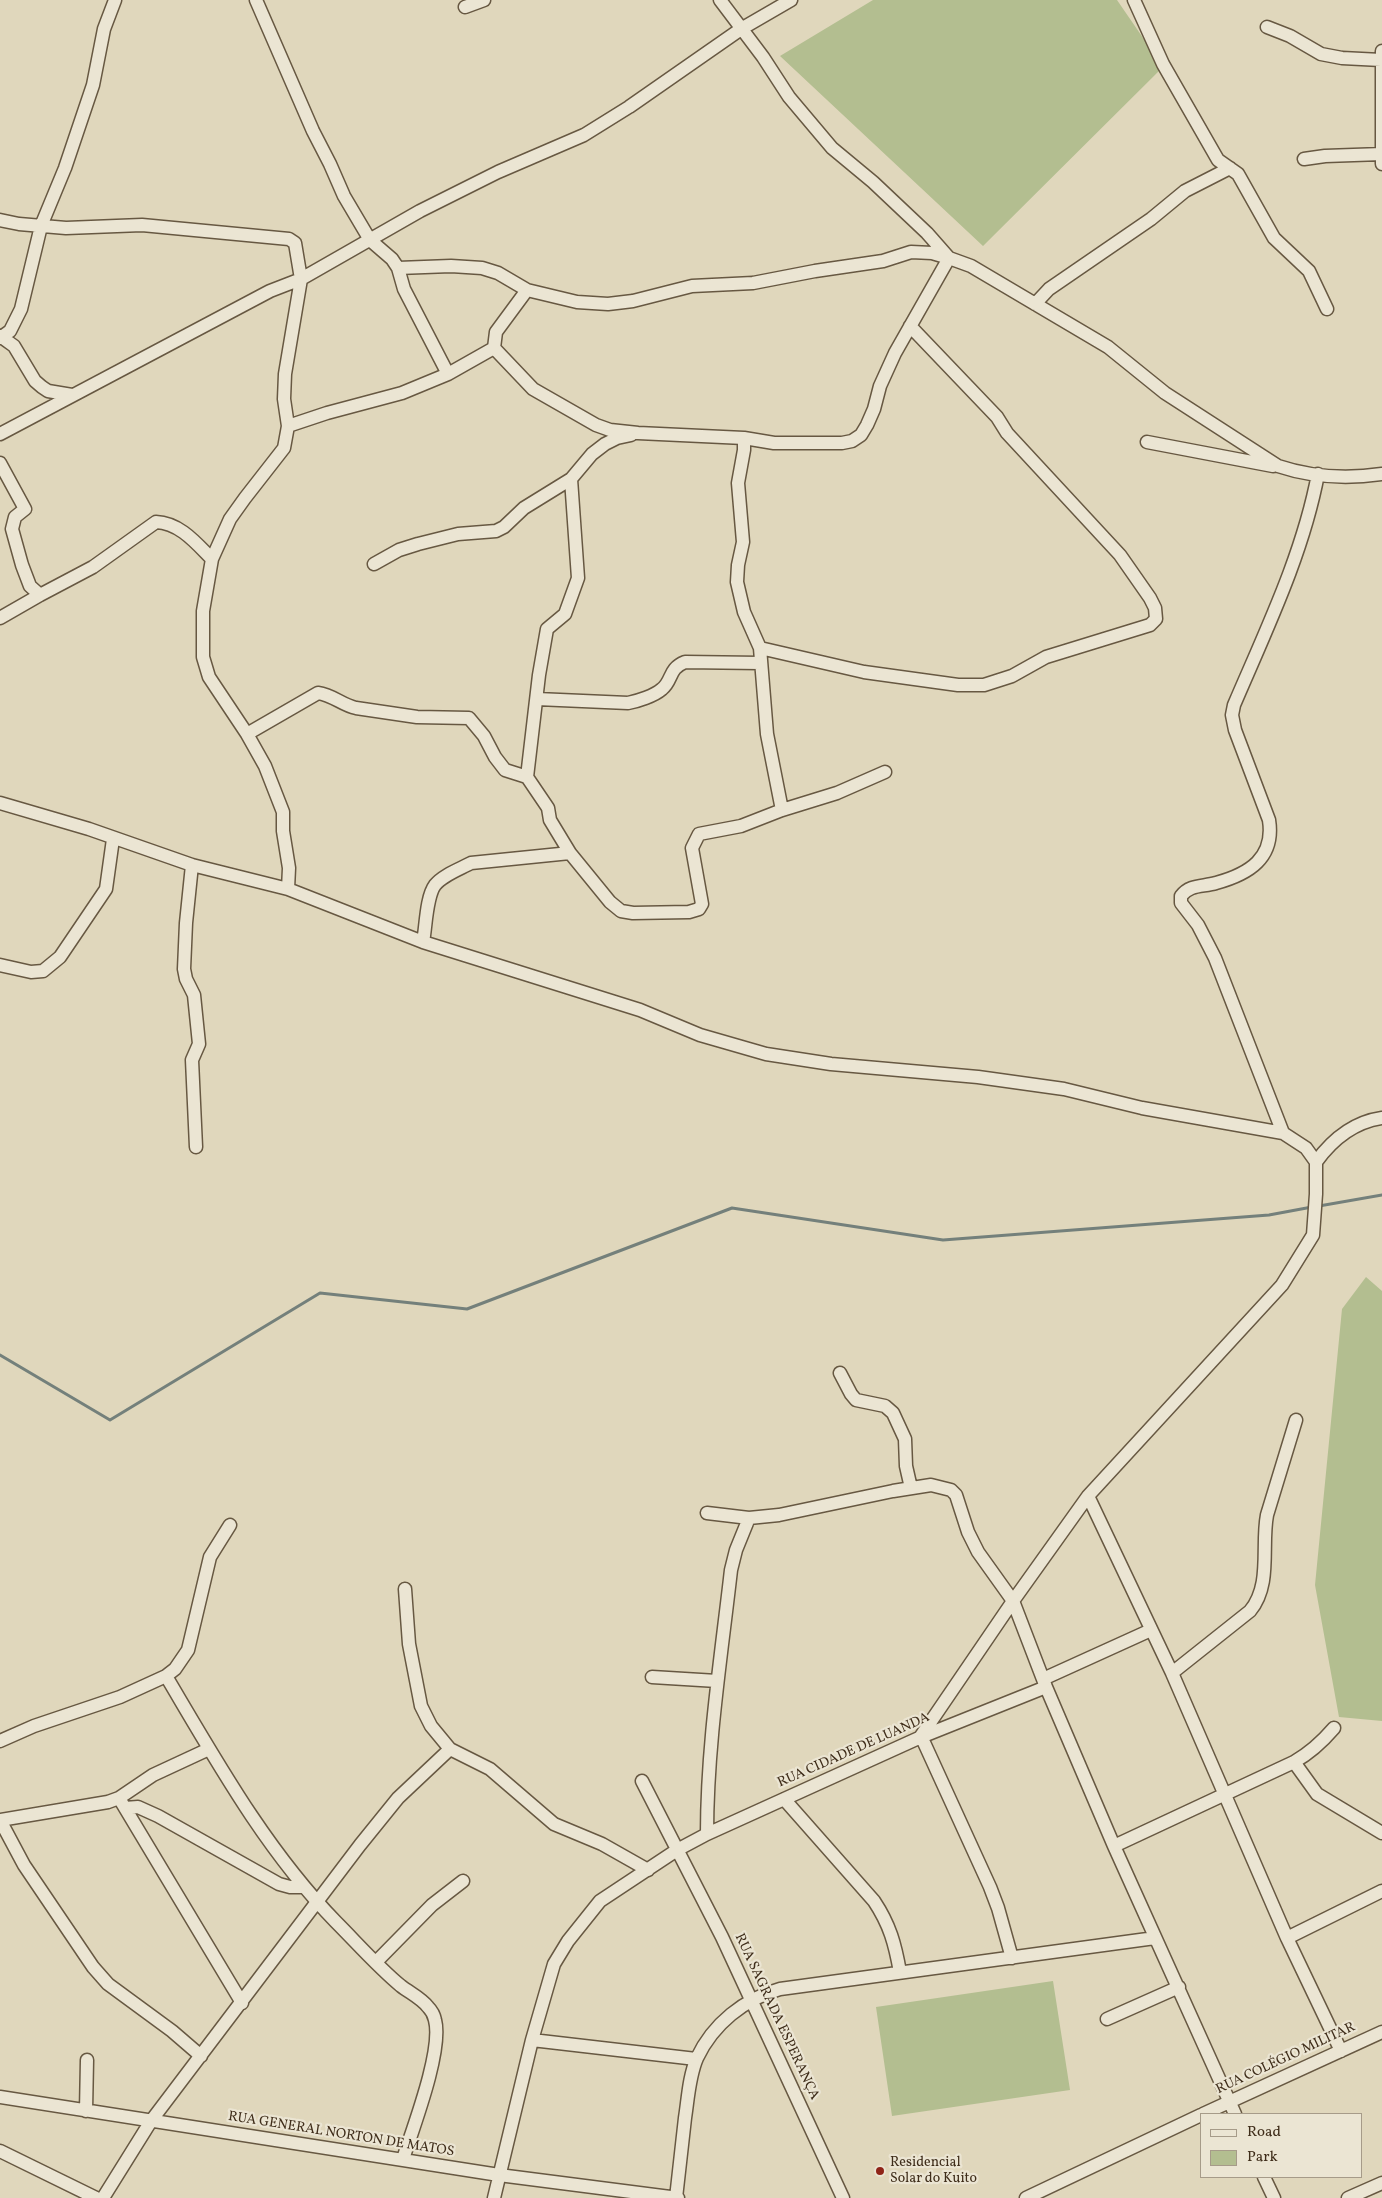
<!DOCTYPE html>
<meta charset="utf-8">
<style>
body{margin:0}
#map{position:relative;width:1382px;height:2198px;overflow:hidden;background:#e0d7bc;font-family:Vollkorn,serif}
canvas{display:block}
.legend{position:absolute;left:1200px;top:2113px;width:162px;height:65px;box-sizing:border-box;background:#ebe5d3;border:1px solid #a69b89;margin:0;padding:6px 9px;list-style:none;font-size:15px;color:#3f2d1a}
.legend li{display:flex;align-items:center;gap:10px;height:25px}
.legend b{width:25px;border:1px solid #a69b89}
</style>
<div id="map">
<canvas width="1382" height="2198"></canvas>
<ul class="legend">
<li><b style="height:6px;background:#ebe5d3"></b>Road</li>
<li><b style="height:14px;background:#b3be90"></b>Park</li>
</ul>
</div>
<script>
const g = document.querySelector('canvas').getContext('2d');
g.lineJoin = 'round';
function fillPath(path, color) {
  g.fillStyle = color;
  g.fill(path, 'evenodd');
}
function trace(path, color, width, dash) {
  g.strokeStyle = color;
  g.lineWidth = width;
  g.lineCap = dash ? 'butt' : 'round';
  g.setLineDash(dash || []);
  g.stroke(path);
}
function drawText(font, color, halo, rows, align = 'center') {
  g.font = font + ' Vollkorn,serif';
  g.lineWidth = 4.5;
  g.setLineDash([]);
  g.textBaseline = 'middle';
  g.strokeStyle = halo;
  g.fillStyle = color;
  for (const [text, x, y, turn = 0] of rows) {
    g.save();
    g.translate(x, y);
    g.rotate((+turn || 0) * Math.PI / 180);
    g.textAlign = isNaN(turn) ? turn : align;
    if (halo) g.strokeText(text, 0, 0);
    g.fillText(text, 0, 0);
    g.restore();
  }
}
const green = new Path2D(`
 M873,0H1117L1163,67L983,246L780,56Z
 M1366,1277L1382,1291V1721L1339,1717L1315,1585L1342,1309Z
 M1053,1981L1070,2090L892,2116L876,2007Z`);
const stream = new Path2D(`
 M1319,1206L1382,1195
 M0,1355L110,1420L320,1293L467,1309L732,1208L943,1240L1269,1215L1312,1207`);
const minor = new Path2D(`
 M256,0L313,131L330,164L344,196L370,240L392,259L398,268L404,289L448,374
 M720,0L763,57L789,97L832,148L873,182L927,233L949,258L971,266L1108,347L1165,393L1278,466C1311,477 1347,479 1382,474
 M1134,0L1163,64L1218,160L1238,174L1274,238L1309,271L1327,309
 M465,7L484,0
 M1267,27L1290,36L1321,54L1342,58L1381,60
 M1382,51V164
 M1304,159L1325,156L1382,154
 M0,220L19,224L66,228L142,225L289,239L295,243L301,279L285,374L284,399L288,426L284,448L245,498L230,519L212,559L203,611V657L209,677L247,734L265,766L283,812V831L289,868L288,889
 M398,268L451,266L482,268L498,273L527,290L577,302L608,304L633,301L692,286L753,283L815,271L883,261L911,252L932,253L949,258L895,353L880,386L874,409L867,425L861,435L852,441L842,443H774L744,438L638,433L610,430L596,425L533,389L494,348
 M1035,304L1049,289L1151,219L1185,191L1230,168
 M0,336L14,346L35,381L42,387L48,391L72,395
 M0,338L10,331L21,309L41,226L65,168L93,85L104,29L115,0
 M494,348L496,332L527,290
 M288,426L327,413L402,393L448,374L494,348
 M0,434L270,291L301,279L420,211L498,172L584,135L629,107L741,29L791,0
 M744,438V450L738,483L743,542L738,565L737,582L744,612L760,648L767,734L782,810L837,793L885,772
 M1147,442L1273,466
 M0,463L25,509L15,517L12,529L22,565L30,586L40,595L93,567L156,522C180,523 196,543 212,559
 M571,479L578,578L565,614L547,629L539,675L527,777L548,808L550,820L570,853L610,902L621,911L633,913L689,912L699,909L702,904L692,848L699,834L741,826L782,810
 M374,564L399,550L418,544L458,534L496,531L504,527L524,508L571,479L592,454L605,444L617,438L631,435
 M0,618L40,595
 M760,648L864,672L958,685H984L1012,676L1046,657L1150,625L1156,619L1155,608L1150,598L1120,555L1007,433L997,417L910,326
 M537,699L628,703C638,701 654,696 662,689C673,680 668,669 685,662L760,663
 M247,734L318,693C333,695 342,705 356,708L417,717L469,718L484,736L495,757L505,770L527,777
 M0,803L89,829L192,865L288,889L423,942L640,1010L700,1035L766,1054L831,1064L978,1077L1064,1089L1142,1108L1283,1133L1306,1148L1316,1162V1194L1313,1235L1282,1285L1088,1496L1013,1601L921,1736L990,1887L998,1908L1012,1958
 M192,865L186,923L184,969L186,979L194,995L199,1044L192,1060L196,1147
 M423,942C426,927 426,897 435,885C443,875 460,869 471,863L570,853
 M0,965L31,972L43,971L60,957L106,889L113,839
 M1283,1133L1215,958L1198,925L1181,903V896C1190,884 1203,887 1216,883C1249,874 1275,858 1269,820L1235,730L1232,715L1234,705C1266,630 1303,554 1318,474
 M1316,1162C1332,1140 1354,1122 1382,1118
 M840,1373L851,1394L856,1400L885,1406L893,1413L905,1439L906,1466L911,1488
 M1088,1496L1172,1673L1287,1938L1341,2051
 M707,1513L749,1518L779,1515L893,1491L931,1485L951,1490L956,1495L968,1532L978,1552L1013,1601L1046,1687L1114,1846L1235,2114
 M405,1589L409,1644L421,1706L431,1726L450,1749L490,1769L554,1824L602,1844L648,1870
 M1172,1673L1250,1611C1272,1585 1261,1546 1267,1515L1296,1420
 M166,1676C217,1762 266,1850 336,1922C357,1943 378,1967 401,1986C410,1993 421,1998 428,2007C431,2010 434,2015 435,2020C443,2050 413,2128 403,2159
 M652,1677L717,1681
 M1043,1679L1151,1630
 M0,1741L34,1726L120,1697L166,1676L175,1669L188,1650L210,1557L230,1525
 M1294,1762L1317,1794L1382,1833
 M642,1781L722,1937L843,2198
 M119,1798L242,2003
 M784,1799L874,1901C890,1925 895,1944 900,1972
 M125,1808L138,1807L158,1816L279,1884L290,1887H304
 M0,1820L24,1865L93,1967L108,1984L172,2031L201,2056
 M0,1820L108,1802L119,1798L153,1775L209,1749
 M707,1834C707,1746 721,1658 731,1570L736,1550L749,1518
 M1114,1846L1294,1762C1310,1753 1322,1742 1334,1728
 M1287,1938L1382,1891
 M376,1962L432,1905L463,1881
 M1107,2019L1179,1987
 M532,2040L696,2059
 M0,2097L499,2175L678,2198
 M86,2111L87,2060
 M1203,2114L1382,2032
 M0,2151L96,2198
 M1264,2177L1274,2198
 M103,2198L151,2121L360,1845L398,1798L450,1749
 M494,2198L532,2040L554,1964L568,1941L600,1901L677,1850L707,1834L921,1737L1046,1687
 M676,2198C679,2171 682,2145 685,2118C688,2099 689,2076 697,2058C713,2024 744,1999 780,1989L1155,1938
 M1026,2198L1201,2115
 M1348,2198L1382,2183`);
const markers = [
 [880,2171,5,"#8f2418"]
];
const streetNames = [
 ["RUA CIDADE DE LUANDA",854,1751,-24],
 ["RUA SAGRADA ESPERANÇA",776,2017,65],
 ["RUA COLÉGIO MILITAR",1286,2059,-25],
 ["RUA GENERAL NORTON DE MATOS",341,2135,9]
];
const poiNames = [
 ["Residencial",890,2163],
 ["Solar do Kuito",890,2179]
];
fillPath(green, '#b3be90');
trace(stream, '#74807b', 3);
trace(minor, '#675842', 15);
trace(minor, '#ebe5d3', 12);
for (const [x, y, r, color] of markers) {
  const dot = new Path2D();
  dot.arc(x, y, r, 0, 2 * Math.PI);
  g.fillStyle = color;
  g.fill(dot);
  trace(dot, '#ebe5d3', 2);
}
drawText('14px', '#3f2d1a', '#ebe5d3', streetNames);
drawText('14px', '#3f2d1a', '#ebe5d3', poiNames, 'left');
</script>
